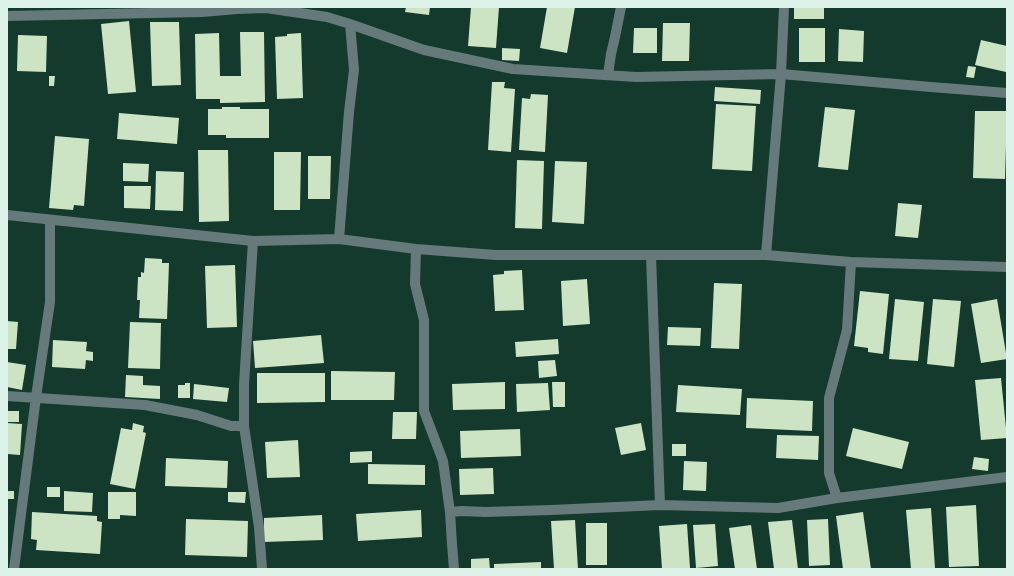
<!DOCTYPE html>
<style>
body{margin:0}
#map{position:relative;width:1014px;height:576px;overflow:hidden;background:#133a2d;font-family:Bitter,serif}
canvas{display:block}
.frame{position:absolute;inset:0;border:8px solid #def3ea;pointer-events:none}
</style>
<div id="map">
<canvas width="1014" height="576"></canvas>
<div class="frame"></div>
</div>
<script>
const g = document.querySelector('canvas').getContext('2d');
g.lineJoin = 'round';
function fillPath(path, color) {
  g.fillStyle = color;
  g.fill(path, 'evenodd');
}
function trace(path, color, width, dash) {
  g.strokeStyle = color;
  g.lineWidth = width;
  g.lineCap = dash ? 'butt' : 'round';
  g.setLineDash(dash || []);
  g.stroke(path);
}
const building = new Path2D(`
 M406,7H430L429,15L405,12Z
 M471,7H499L496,48L468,46Z
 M547,7H575L567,53L540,48Z
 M794,7H824V19H794Z
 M129,21L136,92L108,94L101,24Z
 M150,22H179L181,85L152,86Z
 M663,23H690L689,61H662Z
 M634,28H657V53H633Z
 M799,28H825V62H799Z
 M839,29L864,31L863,62L838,61Z
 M240,32H264L265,102L220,103V99H196L195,34L219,33L220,76H241Z
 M301,33L303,98L277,99L275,37L287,36V34Z
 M18,35L47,36L46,72L17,71Z
 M981,40L1007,46V67L1006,72L975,65Z
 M502,48L520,49L519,61L502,60Z
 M968,66L976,67L974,78L966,77Z
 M49,76H55L54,86H49Z
 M492,82H505L504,88L515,89L511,152L488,150Z
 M715,87L761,90L760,104L714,101Z
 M531,94L548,95L545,152L519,150L522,98L530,99Z
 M716,104L756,106L752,171L712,169Z
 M222,107H240V109H269V138H226V135H208V109H222Z
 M825,107L855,110L848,170L818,167Z
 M975,111H1007L1005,179L973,178Z
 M119,113L179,118L177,144L117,139Z
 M55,136L89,139L84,206L74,205L73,210L49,208Z
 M198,150H228L229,221L199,222Z
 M274,152H301L300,210H274Z
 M308,156H331L330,199H308Z
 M517,160L544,161L542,229L515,228Z
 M555,161L587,162L584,224L552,222Z
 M123,163L149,164L148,182L123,181Z
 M156,171L184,172L183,211L155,210Z
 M124,186H151L150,209L124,208Z
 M898,203L922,205L918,238L895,236Z
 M145,258L162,259V263H169L167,319L139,318L140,300H137L138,277H141V272L144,273Z
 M235,265L237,327L207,328L205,266Z
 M522,270L524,310L495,311L493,275L504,274V271Z
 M587,279L590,324L563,326L561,281Z
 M714,283L742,284L739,349L711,348Z
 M860,291L889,294L883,354L868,352V348L854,346Z
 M895,299L924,302L918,361L889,359Z
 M933,299L961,301L954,367L927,364Z
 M997,299L1007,359L981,363L971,304Z
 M7,321L18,322L16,349H7Z
 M130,322L161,323L160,369L128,368Z
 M668,327L701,328L700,346L667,345Z
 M321,335L324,363L255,368L253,341Z
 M558,339L559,354L516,357L515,342Z
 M53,340L87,342L86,351L93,352V361L86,360L85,369L52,367Z
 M555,360L557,376L539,378L538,361Z
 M7,362L26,365L22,390L7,387Z
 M331,371L395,372L394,400H331Z
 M257,373H325V402L257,403Z
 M126,375L143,376V385L160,386V399L125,397Z
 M1001,378L1007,438L981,440L975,380Z
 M505,382V409L453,410L452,384Z
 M552,382H565V407H553Z
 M185,383H190V398H178V385H185Z
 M548,383L550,410L517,412L516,384Z
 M194,384L229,388L227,402L193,399Z
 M678,385L742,389L740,415L676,412Z
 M747,398L813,401L812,431L746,428Z
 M7,411H19V422H7Z
 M393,412H417L416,439H392Z
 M7,423L22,424L20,455L7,454Z
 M133,423L144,426L143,432L146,433L135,489L110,484L121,428L132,430Z
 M641,423L646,450L621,455L615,428Z
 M853,428L909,442L902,469L846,456Z
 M520,429L521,456L461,458L460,431Z
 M777,435L819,436L818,460L776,458Z
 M298,440L300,477L267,478L265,442Z
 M672,444H686V456H672Z
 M372,451V462L350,463V452Z
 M974,457L989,459L988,471L972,469Z
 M166,458L228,461L227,488L165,486Z
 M684,461L707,462L706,491L683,490Z
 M368,464L425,465V485L368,484Z
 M493,468L494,494L460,495L459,469Z
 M47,487H60V497H47Z
 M7,491H14V499H7Z
 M64,491L93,493L92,512L64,511Z
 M108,492H136V516L120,515V519H108Z
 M228,492H246L245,503L228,502Z
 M976,505L979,566L949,567L946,507Z
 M931,508L935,568L911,569L906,510Z
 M421,510L422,537L358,541L356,514Z
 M32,512L97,516V521L102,522L100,554L36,550L37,540L31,539Z
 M863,512L871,569H843L836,516Z
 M322,515L323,540L264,542V518Z
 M186,519L248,521L247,557L185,555Z
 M828,519L830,565L809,566L807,520Z
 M575,520L578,569H554L551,521Z
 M792,520L798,569H774L768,522Z
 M586,523H607V565H586Z
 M687,524L690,568L662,569L659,526Z
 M715,524L718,566L696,568L693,525Z
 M751,525L757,569H735L729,528Z
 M489,558L490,569H471V559Z
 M541,562V569H494V564Z`);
const minor = new Path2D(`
 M7,16L202,12L237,9L266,8L327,17L350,24L424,50L513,69L636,77L781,74L931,87L1007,93
 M608,75L611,54L615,37L621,7
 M7,215L253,241L339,239L416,249L496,255H766L851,262L1007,267
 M339,239L349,112L354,70L350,24
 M253,241L244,384V426L259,527L262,569
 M416,249L415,284L424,320V411L443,461L450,512L452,544L454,569
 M651,255L660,505L778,508L837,498L1007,477
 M766,255L781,74L784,7
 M7,396L145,405L197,415L231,426H244
 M837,498L829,473V398L847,330L851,262
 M450,512L462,511L485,512L551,510L660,505
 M14,569L36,397L50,302V220`);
fillPath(building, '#cce4c4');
trace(minor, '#677a7b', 10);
</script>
